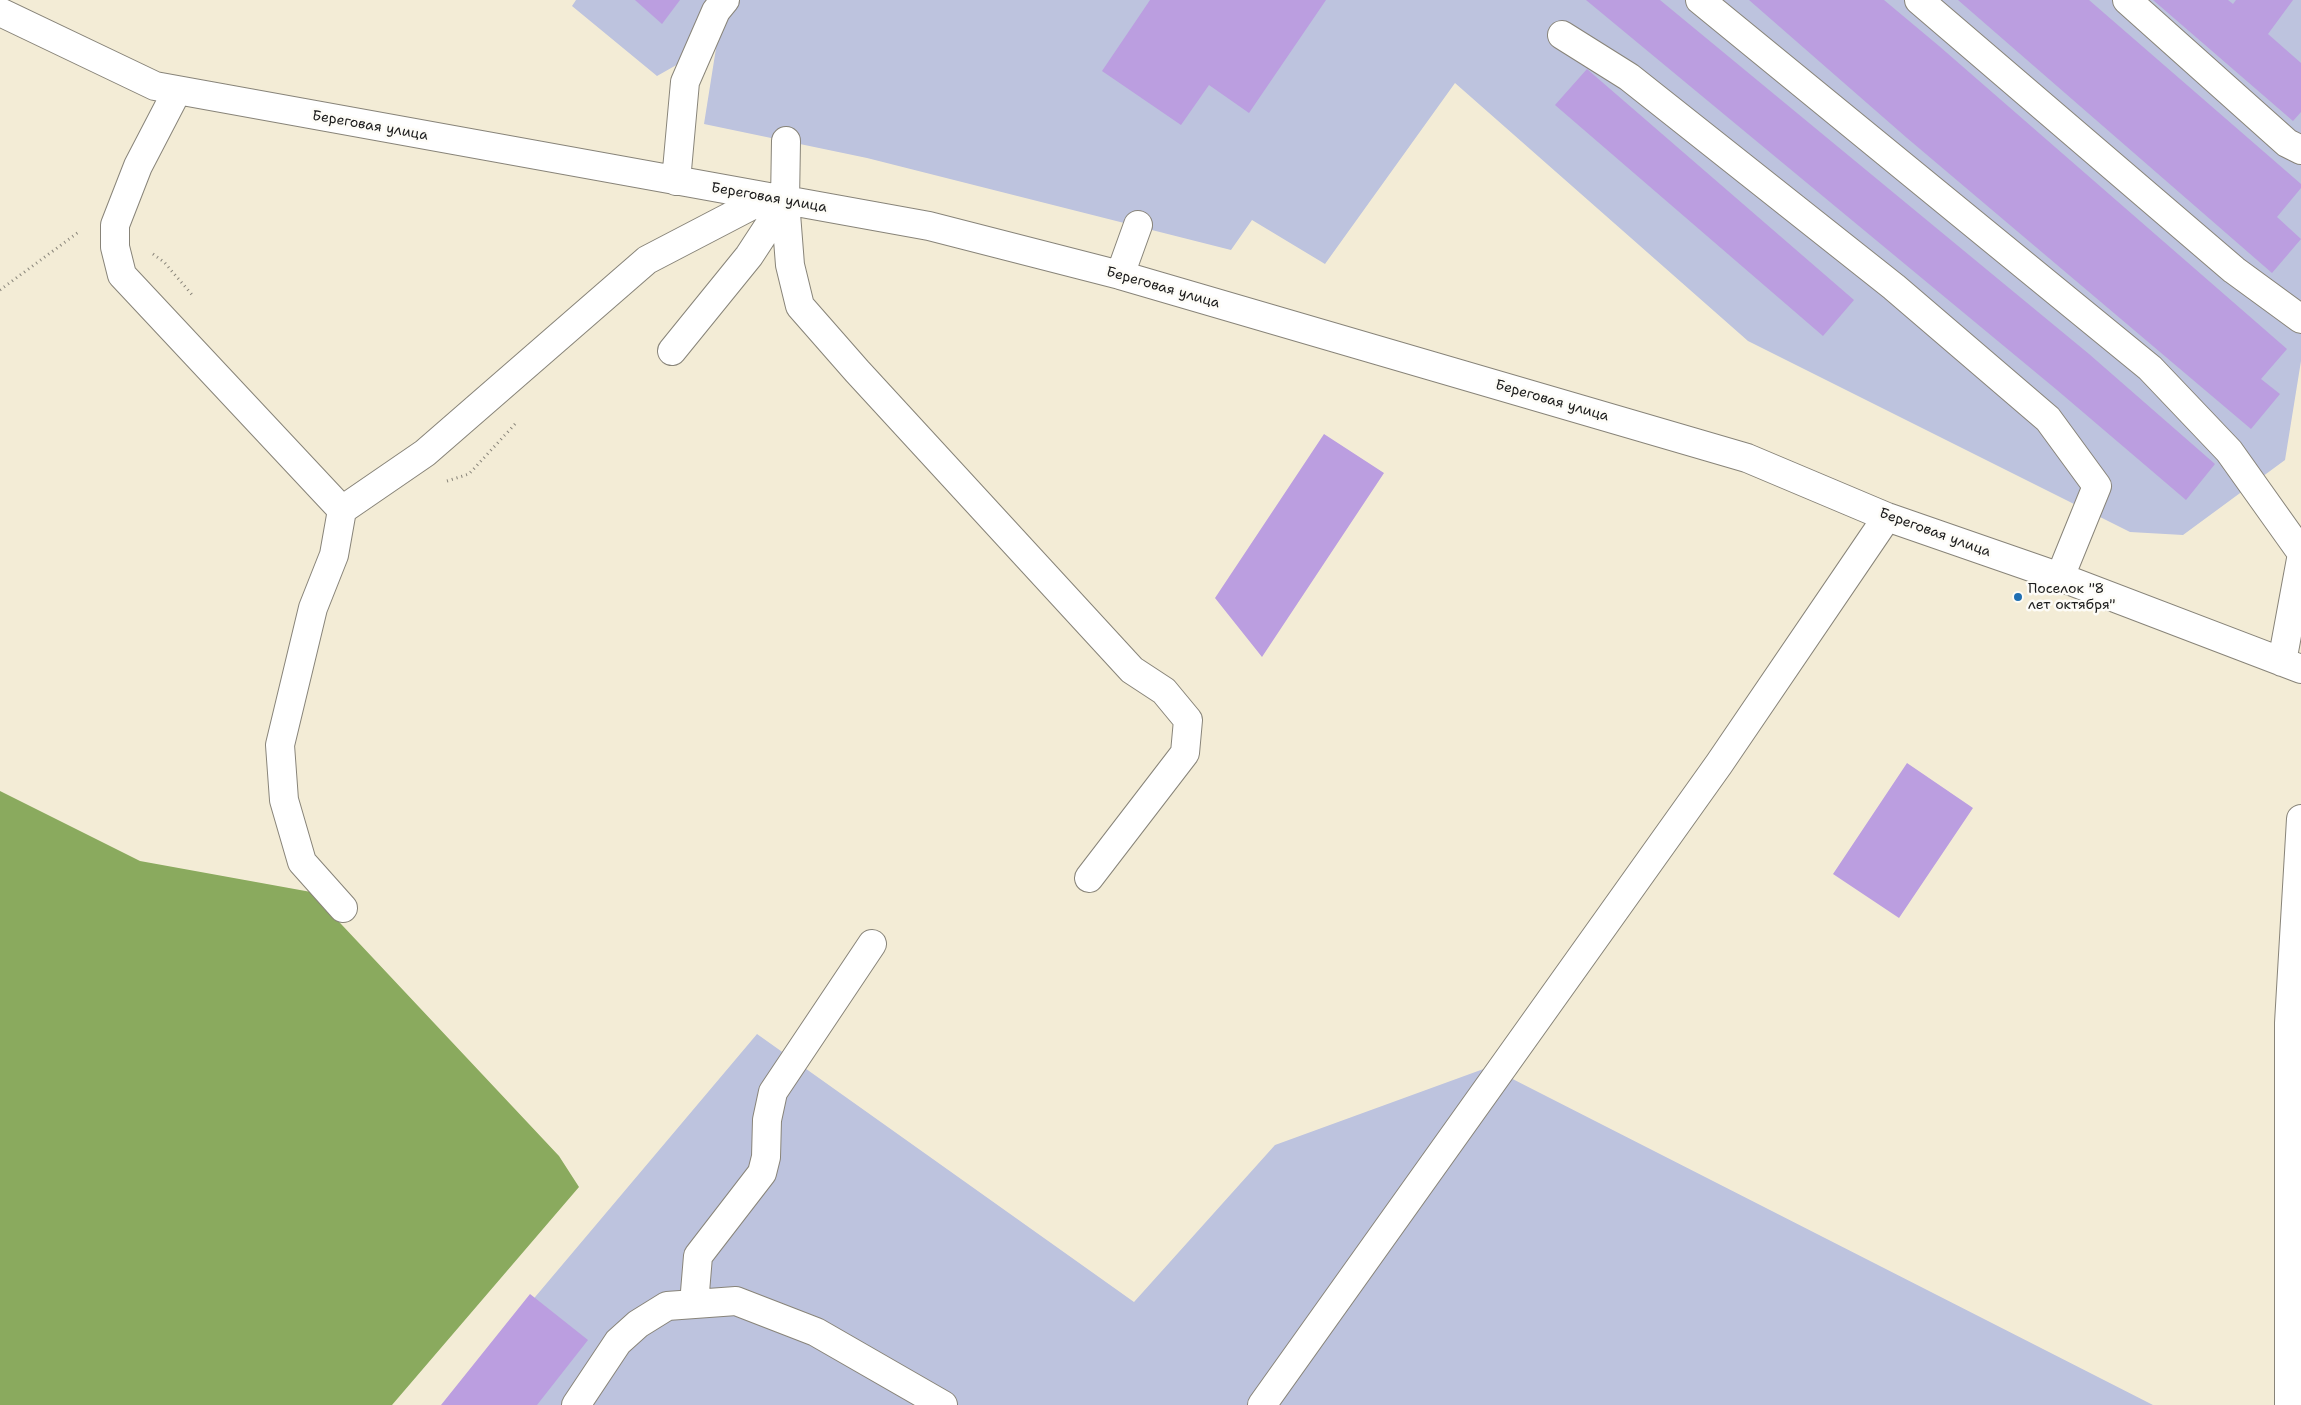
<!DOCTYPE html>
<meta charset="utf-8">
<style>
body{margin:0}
canvas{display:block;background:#f3ecd6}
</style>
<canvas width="2301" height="1405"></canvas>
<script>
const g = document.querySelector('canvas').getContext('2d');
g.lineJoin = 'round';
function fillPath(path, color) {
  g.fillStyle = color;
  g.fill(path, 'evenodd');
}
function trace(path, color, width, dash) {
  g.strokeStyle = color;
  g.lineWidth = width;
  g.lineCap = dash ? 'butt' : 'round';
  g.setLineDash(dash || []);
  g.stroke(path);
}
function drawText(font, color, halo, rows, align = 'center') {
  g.font = font + ' "Shantell Sans",sans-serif';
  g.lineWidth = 5;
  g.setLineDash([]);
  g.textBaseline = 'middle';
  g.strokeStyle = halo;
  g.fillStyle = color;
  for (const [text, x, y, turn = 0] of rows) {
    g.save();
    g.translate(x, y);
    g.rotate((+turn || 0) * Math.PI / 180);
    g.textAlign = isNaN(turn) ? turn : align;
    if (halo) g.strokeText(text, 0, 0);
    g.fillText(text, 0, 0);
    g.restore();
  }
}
const industrial = new Path2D(`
 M576,0H2301V361L2285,460L2183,535L2130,532L1748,341L1455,83L1325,264L1252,220L1231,250L867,158L704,124L717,42L657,76L572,6Z
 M757,1034L1134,1302L1275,1145L1489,1067L2153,1405H444Z`);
const forest = new Path2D(`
 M0,791L140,861L311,892L559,1156L579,1187L392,1405H0Z`);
const building = new Path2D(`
 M635,0H680L662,24Z
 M1150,0H1326L1249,113L1209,85L1181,125L1102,71Z
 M1586,0H1660L2089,354L2215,464L2186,500L2057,390Z
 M1749,0H1884L1939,46L2287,349L2261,379L2280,394L2251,429L1907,138Z
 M1958,0H2089L2301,184V188L2277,217L2301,239L2272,273Z
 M2153,0H2228L2233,4L2236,0H2293L2268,34L2301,63V112L2293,121Z
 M1587,69L1854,300L1823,336L1555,105Z
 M1324,434L1384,473L1262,657L1215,598Z
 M1907,763L1973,808L1899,918L1833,874Z
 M530,1294L588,1340L537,1405H441Z`);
const path = new Path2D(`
 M153,254L164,262L194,297
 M0,290L80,231
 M447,481L469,474L517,422`);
const minor = new Path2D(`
 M1700,0L2150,368L2229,451L2301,552
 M1919,0L2234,270L2301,319
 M2127,0L2287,143L2301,150
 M0,12L155,86L929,226L1120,275L1747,458L1887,517L2060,577L2301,669
 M1562,35L1629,77L1894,287L2048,419L2097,486L2060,577
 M177,91L138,166L115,225V247L122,275L342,510
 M786,141L785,201L790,265L800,306L857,371L1132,670L1164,691L1188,720L1185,753L1089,878
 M676,181L685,82L716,11L725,0
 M1120,275L1138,225
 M672,351L749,256L785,201
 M2282,662L2301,559
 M343,908L302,862L284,800L280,745L313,608L334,555L342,510L425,453L647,260L766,198
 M694,1304L698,1256L762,1173L766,1157L767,1120L773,1092L872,944
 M576,1405L618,1342L638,1324L667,1306L736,1301L816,1332L943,1405
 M1262,1405L1719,764L1887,517
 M2289,1405V1023L2301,819`);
const markers = [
 [2018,597,5,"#1f6fb2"]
];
const streetNames = [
 ["Береговая улица",370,126,10],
 ["Береговая улица",769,198,10],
 ["Береговая улица",1163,288,16],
 ["Береговая улица",1552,401,16],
 ["Береговая улица",1935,533,20]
];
const poiNames = [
 ["Поселок \"8",2028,589],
 ["лет октября\"",2028,605]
];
fillPath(industrial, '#bdc3de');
fillPath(forest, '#8aaa5e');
fillPath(building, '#bb9ee0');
trace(minor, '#888479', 30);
trace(path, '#888479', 3, [1, 4]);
trace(minor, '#fff', 28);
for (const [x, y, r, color] of markers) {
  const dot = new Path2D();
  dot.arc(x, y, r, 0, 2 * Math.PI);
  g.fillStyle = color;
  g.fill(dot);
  trace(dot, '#fdfcf7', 2);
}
drawText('14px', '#1c1c1c', '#fdfcf7', streetNames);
drawText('14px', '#1c1c1c', '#fdfcf7', poiNames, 'left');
</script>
